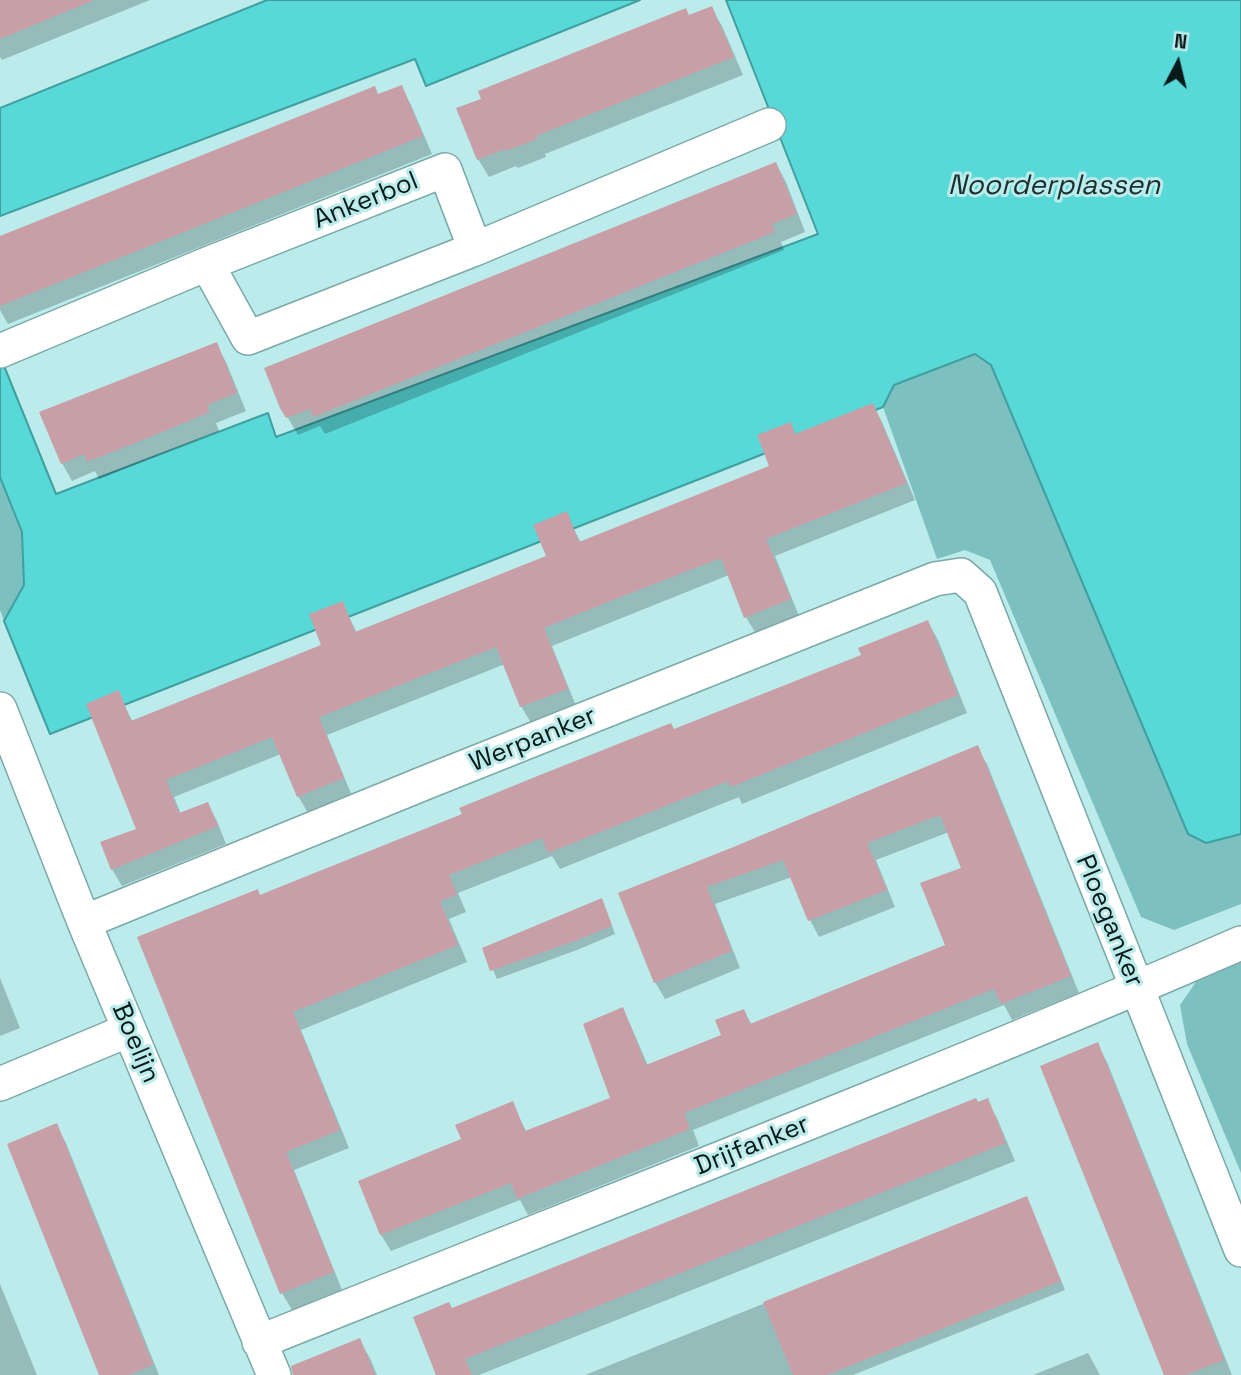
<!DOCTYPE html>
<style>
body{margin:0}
#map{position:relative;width:1241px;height:1375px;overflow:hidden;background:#bbebea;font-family:"Space Grotesk",sans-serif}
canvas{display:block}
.north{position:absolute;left:1143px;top:28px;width:70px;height:70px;-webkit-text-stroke:5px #bbebea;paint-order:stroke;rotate:7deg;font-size:19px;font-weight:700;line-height:28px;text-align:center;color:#071a19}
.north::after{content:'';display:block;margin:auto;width:24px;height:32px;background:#071a19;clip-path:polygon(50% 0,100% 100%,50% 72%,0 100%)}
</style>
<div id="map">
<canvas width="1241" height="1375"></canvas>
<div class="north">N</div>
</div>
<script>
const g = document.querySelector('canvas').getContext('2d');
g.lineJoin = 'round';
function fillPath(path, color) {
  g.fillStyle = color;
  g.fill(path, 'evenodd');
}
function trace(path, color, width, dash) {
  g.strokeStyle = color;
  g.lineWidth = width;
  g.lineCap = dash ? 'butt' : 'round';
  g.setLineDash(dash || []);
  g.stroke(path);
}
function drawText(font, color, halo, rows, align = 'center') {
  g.font = font + ' "Space Grotesk",sans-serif';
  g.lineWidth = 6;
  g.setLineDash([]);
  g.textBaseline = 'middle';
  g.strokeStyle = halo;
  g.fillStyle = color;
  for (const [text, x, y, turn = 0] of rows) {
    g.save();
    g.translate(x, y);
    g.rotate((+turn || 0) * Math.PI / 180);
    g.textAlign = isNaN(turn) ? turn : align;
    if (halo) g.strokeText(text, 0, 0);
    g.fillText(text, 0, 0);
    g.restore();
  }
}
const green = new Path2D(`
 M975,354L991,365L1188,834L1206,843L1241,834V904L1174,930L1141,917L990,560L965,550L937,559L883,407L894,385Z
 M0,477L22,532L24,585L4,621L0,610Z
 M1241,962V1173L1187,1044L1180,1005L1196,982Z`);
const water = new Path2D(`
 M267,0H640L426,86L415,59L0,216V108Z
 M726,0H1241V834L1206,843L1188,834L991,365L975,354L894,385L883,407L50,734L4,621L24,585L22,532L0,477V356L56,494L268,413L276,437L818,234Z`);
const shadow = new Path2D(`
 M0,0H150L2,60L0,57Z
 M711,8L722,26L743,75L545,154L546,157L518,168L516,166L489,177L478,159L689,17Z
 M401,87L411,105L432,154L8,324L0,310V238Z
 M776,164L786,182L805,232L781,242L784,250L325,434L320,426L298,435L288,418L267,369Z
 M216,344L226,362L246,411L216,423L219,431L99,479L95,471L72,481L62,463Z
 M873,405L882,422L915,500L775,556L799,616L756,634L746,617L729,575L552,646L576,706L531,723L521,706L505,664L327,735L352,796L308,813L298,796L281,754L174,797L181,814L208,804L217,821L226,844L122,886L112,869L138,830L118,693L133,722L324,646L342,603L357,633L548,557L566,513L581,543L772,467L790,424L796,435Z
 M928,622L938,640L967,713L742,804L739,797L560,869L552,856L458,893L466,912L449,919L467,962L301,1030L349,1148L294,1170L342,1290L292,1310L282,1293L261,897L863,656Z
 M977,748L987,764L1079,993L1012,1020L1004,1005L693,1130L699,1146L528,1215L520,1200L391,1251L381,1235L360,1182L463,1140L512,1104L527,1133L613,1099L622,1010L631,1026L648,1066L723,1036L744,1011L752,1025L948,946L963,869L949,832L876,860L895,907L819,937L810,920L792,877L715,904L740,968L665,999L655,982L620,894Z
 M606,909L615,934L577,950L497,979L484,949Z
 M0,978L20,1028L0,1036Z
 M1097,1044L1107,1062L1232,1375H1166Z
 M987,1100L997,1118L1015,1161L479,1375H450L452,1310Z
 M56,1125L66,1143L159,1375H101Z
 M1026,1199L1031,1207L1065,1290L853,1375H585Z
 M0,1284L37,1375H0Z
 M359,1340L370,1358L377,1375H321Z
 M1088,1353L1100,1375H1033Z`);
const building = new Path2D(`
 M0,0H92V1L0,39Z
 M712,6L734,57L536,136L537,139L522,145L506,151L505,149L477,160L456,108L481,99L478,91L686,8L689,15Z
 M402,85L423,136L0,306V236L375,86L378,94Z
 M776,162L797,214L772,224L775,232L313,417L310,409L286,418L280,408L264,368Z
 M217,342L237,393L207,405L210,412L143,440L87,462L84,454L61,464L39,412Z
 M873,403L907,483L766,539L791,599L744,618L721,558L613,600L544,628L568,689L520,707L496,647L319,717L344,778L297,797L272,737L166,780L179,813L208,802L218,826L111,870L100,842L136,829L86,704L119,690L131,721L321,645L309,614L343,601L355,632L546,556L533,525L567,511L579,542L769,466L757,435L791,422L795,434Z
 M928,620L958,695L731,787L728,781L548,853L542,838L449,875L457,895L440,901L458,945L293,1012L340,1130L286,1152L334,1272L280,1294L137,937L258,889L260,895L287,884L462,814L459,808L540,775L671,723L674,729L861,655L858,648Z
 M978,745L1071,976L1001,1004L994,989L684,1113L690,1129L658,1142L517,1199L511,1183L380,1235L358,1181L461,1139L455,1125L513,1101L525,1131L610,1098L583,1024L623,1007L646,1065L721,1035L715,1020L744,1009L750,1024L945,945L920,883L961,868L940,815L867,843L887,890L808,921L783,860L707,887L732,951L654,983L618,893L731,848Z
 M602,898L612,926L572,942L490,971L482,948Z
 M1098,1042L1224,1360L1186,1375H1164L1040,1066Z
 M976,1098L978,1102L988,1098L1006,1143L465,1359L472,1375H436L413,1317L449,1302L452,1308Z
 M57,1123L153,1365L129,1375H99L7,1144Z
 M1027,1196L1061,1281L827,1375H793L763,1302Z
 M360,1338L375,1375H293L291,1366Z`);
const street = new Path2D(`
 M207,264L248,338L475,249L769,125
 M0,351L207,264L445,170L475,249
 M0,709L84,922L274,1375
 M84,922L427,782L935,579L961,575L980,592L1241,1250
 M0,1084L129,1030
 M259,1342C587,1210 917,1084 1241,943`);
const streetNames = [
 ["Ankerbol",366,201,-22],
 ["Werpanker",533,740,-22],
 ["Ploeganker",1109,921,68],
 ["Boelijn",135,1043,67],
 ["Drijfanker",752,1146,-22]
];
const waterNames = [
 ["Noorderplassen",1054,186]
];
fillPath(green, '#7cc0c0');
fillPath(water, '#59d8d8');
trace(water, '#409f9f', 2);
fillPath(shadow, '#0003');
fillPath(building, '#c89fa6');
trace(street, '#7ba9a9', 36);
trace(street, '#fff', 33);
drawText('26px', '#071a19', '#bbebea', streetNames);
drawText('italic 28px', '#192f2f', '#bbebea', waterNames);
</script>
